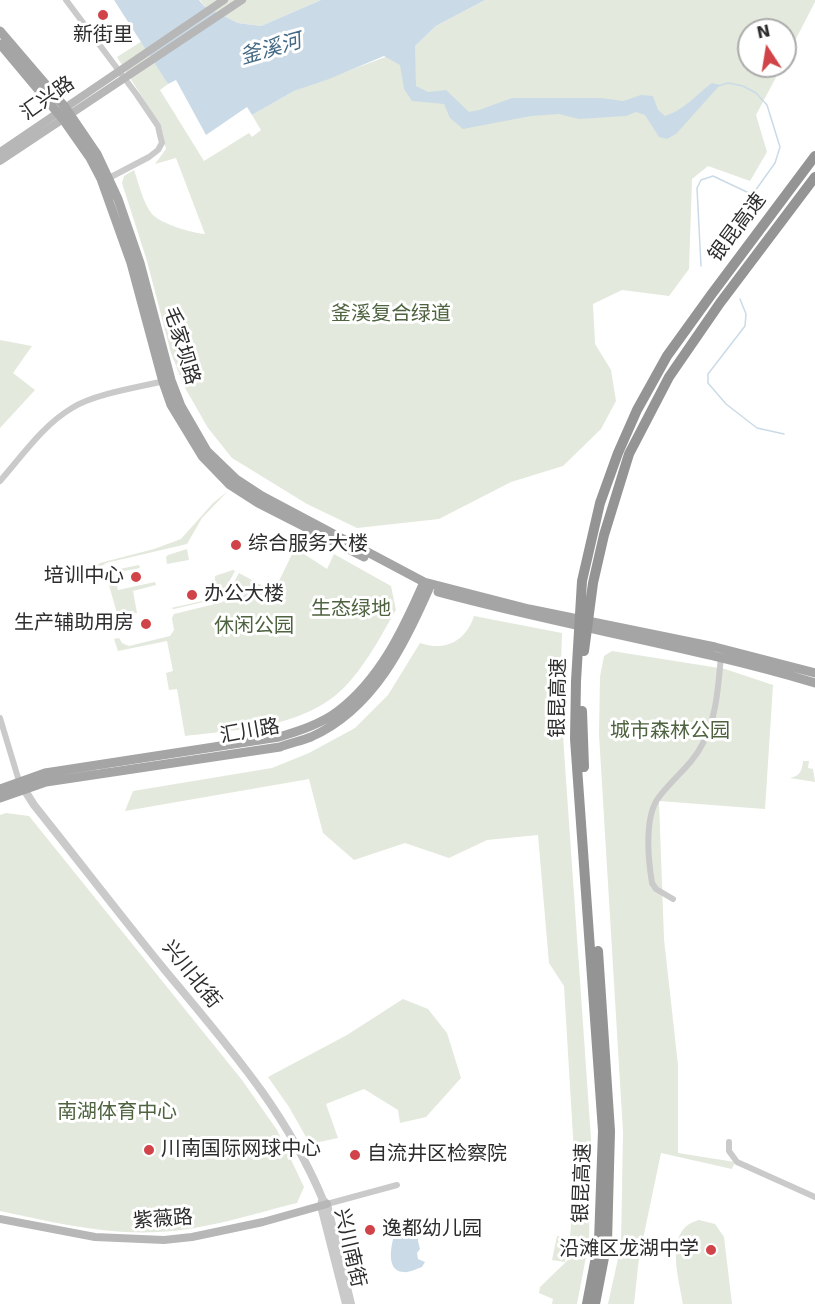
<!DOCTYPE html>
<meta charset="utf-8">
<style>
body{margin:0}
#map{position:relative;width:815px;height:1304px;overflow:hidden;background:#fff;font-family:"DejaVu Sans",sans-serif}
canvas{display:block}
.north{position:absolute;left:737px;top:18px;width:60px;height:60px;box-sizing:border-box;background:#fff;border:2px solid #ababab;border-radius:50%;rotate:348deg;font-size:16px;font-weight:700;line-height:24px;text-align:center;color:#2d2d2d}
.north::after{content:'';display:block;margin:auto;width:21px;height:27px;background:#d04348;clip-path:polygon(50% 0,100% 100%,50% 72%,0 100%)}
</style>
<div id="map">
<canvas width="815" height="1304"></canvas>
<div class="north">N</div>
</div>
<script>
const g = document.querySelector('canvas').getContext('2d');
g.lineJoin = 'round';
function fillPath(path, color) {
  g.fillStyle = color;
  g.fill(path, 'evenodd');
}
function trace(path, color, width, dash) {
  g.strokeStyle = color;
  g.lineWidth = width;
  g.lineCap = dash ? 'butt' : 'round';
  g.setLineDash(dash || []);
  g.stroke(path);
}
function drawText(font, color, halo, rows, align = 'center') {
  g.font = font + ' "DejaVu Sans","Noto Sans SC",sans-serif';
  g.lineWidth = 6;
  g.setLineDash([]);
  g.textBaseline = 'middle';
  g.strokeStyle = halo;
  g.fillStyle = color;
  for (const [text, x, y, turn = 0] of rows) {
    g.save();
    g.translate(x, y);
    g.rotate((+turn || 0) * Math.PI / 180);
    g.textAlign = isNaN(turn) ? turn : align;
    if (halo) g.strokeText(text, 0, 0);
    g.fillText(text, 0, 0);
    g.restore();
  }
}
const green = new Path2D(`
 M200,0H321L261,26L238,23L204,6Z
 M485,0H815V2L785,60V30H749V66H782L756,115L767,152L750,181L708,166L692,179L689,269L669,296L622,290L593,304L595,344L611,370L616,401L601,429L563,466L511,482L439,519L357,528L307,504L232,458L208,428L184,386L171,353L147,261L122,183L124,176L134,170C139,184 143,203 152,214C161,224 192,233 205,234L176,158L155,164L166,149L161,127L117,57L142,41L168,84L160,90L204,161L249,133L252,137L261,130L252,115L294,91L415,46L436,26Z
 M0,340L32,346L13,373L35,390L0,428Z
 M228,491L202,518L187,544L106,563L102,566L101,574L96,576L93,568L100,563L154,549L181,539L213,503Z
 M295,548L327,569L334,554L391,586L396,610C382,634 369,659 351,680C311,728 242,729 185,736L177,689L169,690L166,673L173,671L167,641L118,651L114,639L119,638L122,643L129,646L170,636L174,630L172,618L174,614L223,602L239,573L272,591L278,580L279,581Z
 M187,549L189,560L167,564L166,557L168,555Z
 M139,565L140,568L114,573L118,590L155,582L156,585L133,591L137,613L118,617L105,571L109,567L110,571Z
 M233,570L235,571L220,598L174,609L171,608L216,598L212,582L215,581V576Z
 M474,616L562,633L560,693L591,1139L589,1241L577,1304H552L553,1299L539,1293L540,1287L569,1259L570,1238L565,1262L552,1260L557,1236L570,1238L575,1170L564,986L549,963L538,835L487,840L449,858L405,843L354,860L323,833L309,779L125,811L133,791L272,768L309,753L355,728L388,695L420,643C445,652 466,641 474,616Z
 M612,651L725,669L773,685L765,809L659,801L664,939L678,1065V1153L735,1162L732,1169L661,1153L639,1258L634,1304H608L621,1245L623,1132L599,734L600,677L604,656Z
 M803,761H809L808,768L813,769L815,782L790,778C800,776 802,771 803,761Z
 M6,813L29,816L242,1080L277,1130L304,1187L297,1203C252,1214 205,1230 158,1232C105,1235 52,1222 0,1211V815Z
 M403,999L428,1009L447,1033L461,1078L426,1117L400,1123L398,1110L364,1089L326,1104L338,1138L310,1144L289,1107L268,1077L347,1035Z
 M699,1220L715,1224L724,1237L732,1304H683C679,1277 663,1229 699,1220Z`);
const water = new Path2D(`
 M114,0H199L204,6L238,23L261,26L321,0H485L436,26L415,46L416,86L428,92L446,90L469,112L479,110L512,98H601L623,101L641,95L653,96L658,110L665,116C683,111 697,94 712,83L720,85L676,134L667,139L659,137L645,115L636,112L626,116L579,119L559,114L531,116L463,129L450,118L444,104L412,101L404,89L400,65L384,56L329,79L294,91L252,115L247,107L206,135L176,80L168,84Z
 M417,1223L419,1225L418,1241L420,1249L417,1253L418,1259L425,1262L422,1267C416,1269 409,1273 403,1272C384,1271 392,1240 396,1230Z`);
const stream = new Path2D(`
 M701,266L697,188L701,180L713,176L749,193L755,191L775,163L780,147L767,105L756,93L743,86L728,83L718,86
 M740,299L746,314L745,326L708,374V383L726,404L757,428L784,434`);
const minor = new Path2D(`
 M66,0L137,95L158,126L160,135L162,143L158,150L149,157L109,178
 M0,481C22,456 43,425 72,408C94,394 139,387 165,381
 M0,718L19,781
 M673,899L656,889L652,883C648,859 644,816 659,797C673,778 693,764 703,743C717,716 718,686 721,657
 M729,1142V1151L737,1162L815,1197
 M327,1204L397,1185`);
const tertiary = new Path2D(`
 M22,786L34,805C78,860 120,915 164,969C226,1044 285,1109 323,1200L327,1204L351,1304
 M322,1201L321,1206L346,1304`);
const secondary = new Path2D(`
 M0,152L224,0
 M0,161L242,0
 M0,1219L95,1237L164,1240L192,1237L263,1222L327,1204`);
const primary = new Path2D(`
 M0,31L65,107L97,154L118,199L140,263L171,380L181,406L207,451L236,479L262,496L424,582L529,609L715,647L815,673
 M0,44L62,118L90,158L101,179L131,263L163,382L171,405L202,456L230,485L258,503L364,557
 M438,592C563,626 691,646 815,683
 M0,789L45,773L279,737C299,731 321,724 338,711C380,679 403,630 424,582
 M0,798L46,782L280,747C290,743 301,741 311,737C374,709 405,644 431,584`);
const motorway = new Path2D(`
 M584,651L593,583L604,535L629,454L669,377L720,303L815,177
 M582,711L584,767
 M587,1304L599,1241L603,1131L575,739L576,681L582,581L600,503L618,453L637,410L667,356L711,295L815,156
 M595,1304L607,1242L610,1131L598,951`);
const markers = [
 [103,15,6,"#d04348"],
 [236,545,6,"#d04348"],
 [136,577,6,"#d04348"],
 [192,595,6,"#d04348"],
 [146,624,6,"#d04348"],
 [149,1150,6,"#d04348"],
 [355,1155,6,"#d04348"],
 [370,1230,6,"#d04348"],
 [711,1250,6,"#d04348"]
];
const poiNames = [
 ["新街里",103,36,"center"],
 ["综合服务大楼",248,545],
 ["培训中心",124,577,"right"],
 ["办公大楼",204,595],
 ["生产辅助用房",134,624,"right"],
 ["川南国际网球中心",161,1150],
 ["自流井区检察院",367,1155],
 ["逸都幼儿园",382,1230],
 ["沿滩区龙湖中学",699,1250,"right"]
];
const streetNames = [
 ["汇兴路",48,99,-35],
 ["银昆高速",738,228,-53],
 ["毛家坝路",181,346,73],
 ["银昆高速",559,698,-89],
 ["汇川路",250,732,-10],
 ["兴川北街",191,975,51],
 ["银昆高速",583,1183,-88],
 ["紫薇路",163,1220,-4],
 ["兴川南街",349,1248,77]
];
const parkNames = [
 ["釜溪复合绿道",391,315],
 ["生态绿地",351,610],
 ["休闲公园",254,627],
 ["城市森林公园",670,732],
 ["南湖体育中心",117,1113]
];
const waterNames = [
 ["釜溪河",271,50,-16]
];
fillPath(green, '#e3e9dc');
fillPath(water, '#cadbe7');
trace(stream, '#cadbe7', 1.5);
trace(minor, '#cacaca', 6);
trace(tertiary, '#cacaca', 8);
trace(secondary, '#b7b7b7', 8);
trace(primary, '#a5a5a5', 9);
trace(motorway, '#949494', 10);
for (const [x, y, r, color] of markers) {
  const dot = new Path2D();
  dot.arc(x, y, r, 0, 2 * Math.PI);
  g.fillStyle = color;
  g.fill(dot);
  trace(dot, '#fff', 2);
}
drawText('20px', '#2d2d2d', '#fff', poiNames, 'left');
drawText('20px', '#2d2d2d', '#fff', streetNames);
drawText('20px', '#4f6340', '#fff', parkNames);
drawText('italic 21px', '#456a85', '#fff', waterNames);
</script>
